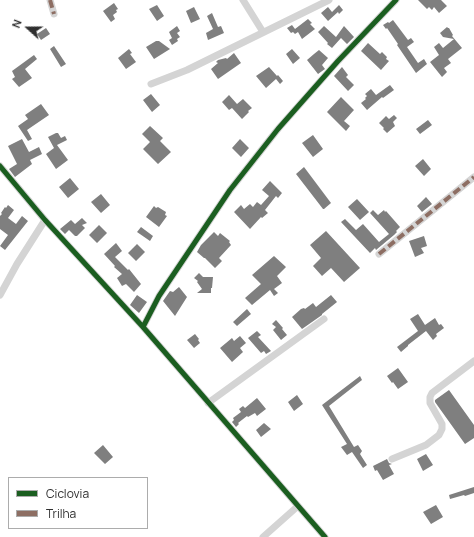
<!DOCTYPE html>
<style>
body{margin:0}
#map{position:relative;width:474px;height:537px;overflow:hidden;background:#fff;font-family:Manrope,sans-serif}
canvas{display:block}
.legend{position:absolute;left:8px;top:477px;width:140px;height:52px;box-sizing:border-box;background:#fff;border:1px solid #acacac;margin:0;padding:5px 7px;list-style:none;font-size:12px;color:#2f2f2f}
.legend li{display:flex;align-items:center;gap:8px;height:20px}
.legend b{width:20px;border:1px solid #acacac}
.north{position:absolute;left:8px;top:8px;width:40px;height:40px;-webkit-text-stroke:3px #fff;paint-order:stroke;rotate:291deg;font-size:11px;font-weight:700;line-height:16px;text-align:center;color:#2f2f2f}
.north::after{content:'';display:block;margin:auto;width:14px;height:18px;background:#2f2f2f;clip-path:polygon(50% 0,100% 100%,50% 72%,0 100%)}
</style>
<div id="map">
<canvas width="474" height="537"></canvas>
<ul class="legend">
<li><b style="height:5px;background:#1b5e20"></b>Ciclovia</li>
<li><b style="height:5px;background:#8d6e63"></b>Trilha</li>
</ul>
<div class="north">N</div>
</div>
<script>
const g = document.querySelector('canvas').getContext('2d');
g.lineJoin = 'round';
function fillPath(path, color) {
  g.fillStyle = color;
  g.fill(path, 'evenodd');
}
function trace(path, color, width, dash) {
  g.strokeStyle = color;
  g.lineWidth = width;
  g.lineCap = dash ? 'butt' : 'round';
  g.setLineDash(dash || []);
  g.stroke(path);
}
const building = new Path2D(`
 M418,0H441L447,6L439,13L434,7L432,10L429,7L427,9Z
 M114,3L118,9L116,10L117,12L113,15L115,19L111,22L103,11Z
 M157,5L164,16L157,21L149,9Z
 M339,5L343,10L339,14L338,12L328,21L321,13L328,7L332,12Z
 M194,7L200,19L191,23L186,11Z
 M212,13L218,27L221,26L224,33L208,40L206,33L213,29L207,16Z
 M308,19L312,23L310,24L315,29L302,39L298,32L295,34L293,32L291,33L287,28L292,25L295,29Z
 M393,20L408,40L411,38L414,42L407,47L418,63L424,59L427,64L416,73L397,45L398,44L387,28L386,29L383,25L388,22L389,23Z
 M177,26L180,31L177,33L180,37L177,39L178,41L172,45L169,40L172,38L169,32Z
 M324,26L336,37L344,26L354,37L347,44L341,38L332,48L327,44L328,43L318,32Z
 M447,27L448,28H449L453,35L452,36L462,48L448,59L451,63L444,68L447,72L442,77L430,62L439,55L434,47L439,43L443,48L454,39L443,37L440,33Z
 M46,28L50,34L41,40L37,34Z
 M156,41H159L170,49L154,59L146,47Z
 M368,43L380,54L382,52L387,57L386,59L389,61L381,70L361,51Z
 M54,46L66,64L61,67L50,49Z
 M129,49L132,53L130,54L136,62L126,69L118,58Z
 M292,49L300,58L293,64L286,54Z
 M319,50L328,58L322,65L325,69L318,74L307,60L314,54Z
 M234,53L241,63L218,79L211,69L218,63L216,62L218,60L226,58L227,59Z
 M34,55L37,59L25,69L32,78L19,87L12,79L15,77L12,71Z
 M269,67L277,76L278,75L283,81L280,84L276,79L266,88L256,76Z
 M342,67L348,75L346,77L354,85L348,91L334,76Z
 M390,85L394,90L383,98L382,97L367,110L361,103L366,99L365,98L367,96L365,94L371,89L376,95Z
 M151,94L160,105L152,112L143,100Z
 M229,95L237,104L243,99L252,108L248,111L249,112L242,119L232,108L229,110L222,102Z
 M341,97L354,110L344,121L350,126L346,131L327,112Z
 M41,104L49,115L27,130L32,139L28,141L18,126L28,119L25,115Z
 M394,115L397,118L393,122L395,126L387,133L383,129L384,128L379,123L386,116L389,119Z
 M428,120L432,125L420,134L416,129Z
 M150,126L163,138L160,141L171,152L158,164L143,149L150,142L142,134Z
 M56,133H58L61,138L65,136L67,140L57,145L68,160L56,169L46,154L54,148L48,137Z
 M313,135L323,149L313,157L302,143Z
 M22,139L29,152L39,147L42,154L30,160L32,164L15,177L9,169L17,164L8,146Z
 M240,139L249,148L241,157L232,148Z
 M423,159L431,169L424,176L415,166Z
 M304,167L331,203L324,209H323L296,174Z
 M70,178L79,189L68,198L59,187Z
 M270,181L282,193L278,198L276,196L265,210L268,213L262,218L261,217L250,229L234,212L241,205L244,209L250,204L253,207L257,202L261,205L269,196L262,190Z
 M101,194L110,205L101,213L91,202Z
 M426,197L432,204L422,212L417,206Z
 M357,199L369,212L360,220L348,207Z
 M8,205L14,210L8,218L16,224L22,216L28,221L5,250L0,246L8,235L0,229V216L2,214L1,213L5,207L6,208Z
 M154,206L156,208L158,207L166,212L165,215L167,216L159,227L146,217Z
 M373,210L378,215L384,210L385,212L386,211L400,227L396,231L397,232L394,235L376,250L375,248L370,253L341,222L345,219L356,230L363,224L379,242L389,234L370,213Z
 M82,218L87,223L82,225L85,228L77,236H75L69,230L65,234L60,229L71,220L75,224Z
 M99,225L107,233L97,243L89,235Z
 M141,227L153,236L150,241L137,232Z
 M326,231L360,268L344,282L331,268L322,276L313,266L321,258L310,245Z
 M214,232L218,236L220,233L230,241L229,242L231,245L219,258L222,261L215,268L205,258H204L197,252L201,245Z
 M424,236L427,246L421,248L424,253L415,257L409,241Z
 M116,243L122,251L115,257L128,270L129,269L141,284L134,292L126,284L122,286L117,278L122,274L114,267L115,266L104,254Z
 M137,244L145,252L136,261L128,253Z
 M274,256L286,267L277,276L282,283L274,289L278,293L274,296L270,290L252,305L245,298L261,284L252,275Z
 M199,273L203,277H213L212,288H211V293H197L202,289L197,282L198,281L194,278Z
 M179,287L187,297L175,316L163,301L170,291L173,292Z
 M137,295L147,302L139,313L130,305Z
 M331,295L337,302L322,314V315L302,329L292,317L301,309L304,308L305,309L313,303L316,307Z
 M247,309L251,314L237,326L233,322Z
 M418,314L425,325L435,318L439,325L441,324L444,328L436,334L437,336L433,340L426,331L408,345V346L401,352L397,347L418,331L410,319Z
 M276,320L283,328L282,329L287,335L281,340L273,330L276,327L272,324Z
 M257,331L261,335L258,337L271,351L266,354L264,351L261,353L248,338Z
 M195,334L199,339L198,340L200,343L194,348L187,340Z
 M240,336L246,343L240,348L243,352L232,362L220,348L232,338L234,341Z
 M398,368L408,382L398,389L393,382L392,383L387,376Z
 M360,376L362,380L329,406L354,447L358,445L362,451L360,454L367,465L363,468L352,452L347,455L341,447L347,444L322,405Z
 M449,390L474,425V438L465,444L435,402V400Z
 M297,395L303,404L294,411L288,402Z
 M257,398L266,409L257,416L255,413L248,417L247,416L238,423L239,424L236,427L232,422L234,420L233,418L241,412L239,409L243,406L245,408Z
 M264,423L271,429L261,437L256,430Z
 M103,445L113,457L105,464L94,453Z
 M426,454L433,465L423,471L417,459Z
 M387,459L389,463L392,464L389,465L394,474L383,480L377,470L375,471L373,466Z
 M474,487V493L465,496L464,495L450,499L449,495Z
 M436,505L443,517L431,524L423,512Z`);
const minor = new Path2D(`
 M50,0L54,14
 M243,0L263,32
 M151,84L187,70L329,0
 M0,166L45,220L143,327L325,537
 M379,254L474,177
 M0,295L17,264L45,220
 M143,327L159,296L230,190L278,129L338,61L396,0
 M208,403L324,319
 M392,459L426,445L439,435L442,429V424L430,403V397L432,393L474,361
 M263,537L298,506`);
const quiet = new Path2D(`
 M50,0L54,14
 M379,254L474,177`);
const cycleway = new Path2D(`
 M0,166L45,220L143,327L325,537
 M143,327L159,296L230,190L278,129L338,61L396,0`);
fillPath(building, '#7f7f7f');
trace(minor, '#d4d4d4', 7);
trace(quiet, '#8d6e63', 4, [8, 4]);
trace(cycleway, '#1b5e20', 5);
</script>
